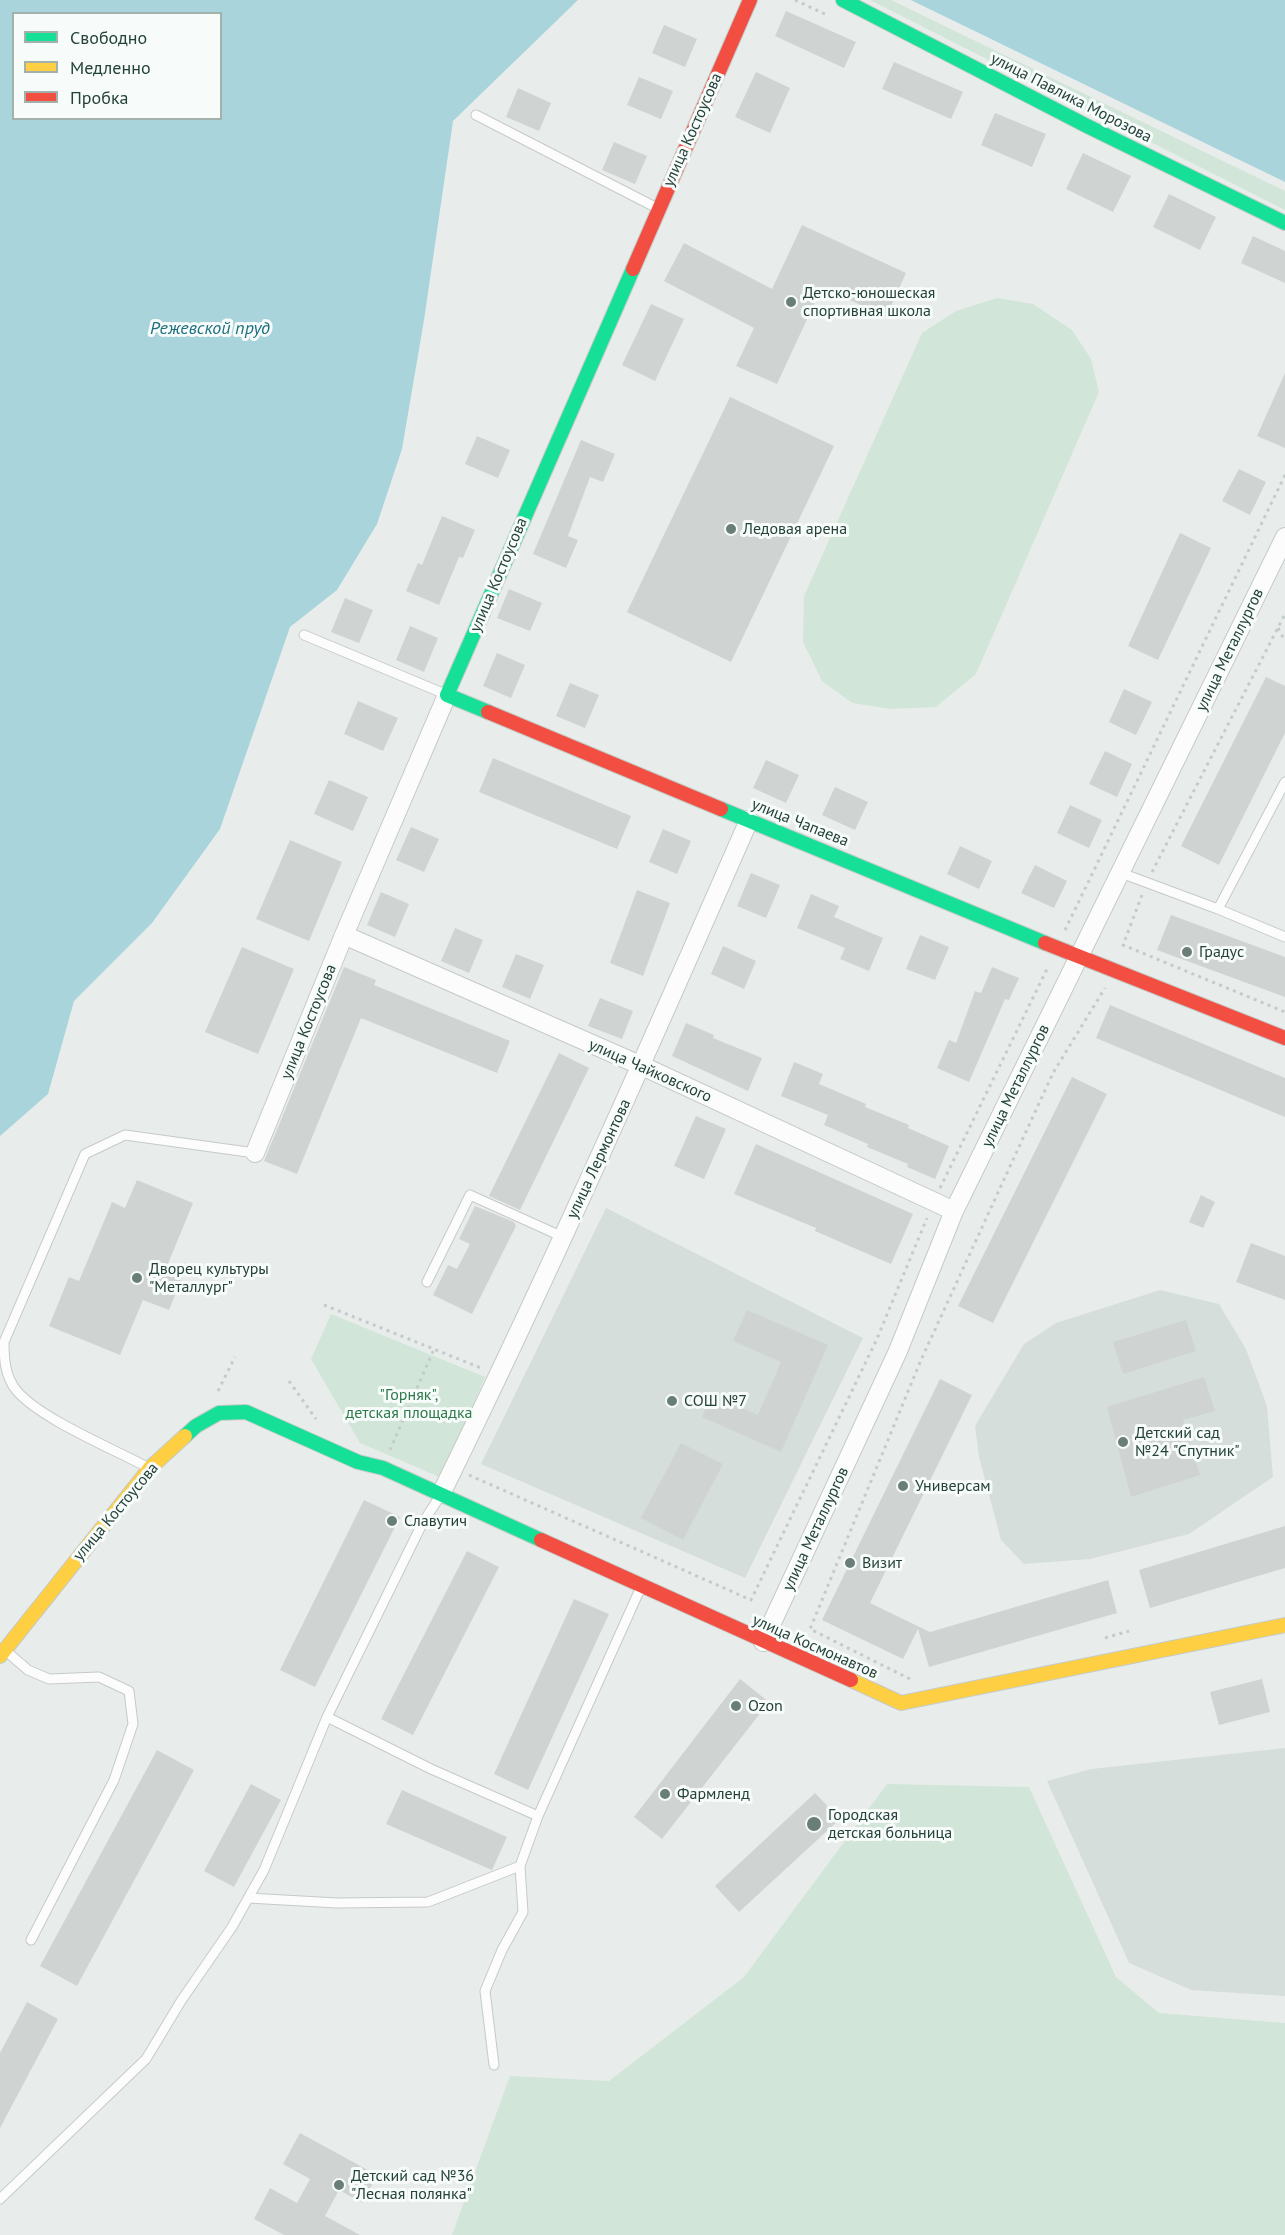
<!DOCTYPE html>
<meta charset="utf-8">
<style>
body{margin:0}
#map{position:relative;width:1285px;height:2235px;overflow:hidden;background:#e8edeb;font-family:"PT Sans",sans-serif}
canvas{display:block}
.legend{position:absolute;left:12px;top:12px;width:210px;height:108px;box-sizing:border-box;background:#f7fbf9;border:2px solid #a3b1ad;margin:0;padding:8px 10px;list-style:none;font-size:18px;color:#24423a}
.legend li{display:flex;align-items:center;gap:12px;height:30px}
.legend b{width:30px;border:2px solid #a3b1ad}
</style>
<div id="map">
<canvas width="1285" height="2235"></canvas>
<ul class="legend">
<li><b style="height:8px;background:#16e098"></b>Свободно</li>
<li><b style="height:8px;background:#ffcf43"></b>Медленно</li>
<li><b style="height:8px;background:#f24e42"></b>Пробка</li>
</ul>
</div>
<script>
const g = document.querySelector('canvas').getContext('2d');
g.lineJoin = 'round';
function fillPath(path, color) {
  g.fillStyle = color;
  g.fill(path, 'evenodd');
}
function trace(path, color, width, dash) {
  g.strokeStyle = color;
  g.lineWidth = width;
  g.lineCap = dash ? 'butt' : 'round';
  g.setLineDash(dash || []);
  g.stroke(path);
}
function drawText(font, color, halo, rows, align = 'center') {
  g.font = font + ' "PT Sans",sans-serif';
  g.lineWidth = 6;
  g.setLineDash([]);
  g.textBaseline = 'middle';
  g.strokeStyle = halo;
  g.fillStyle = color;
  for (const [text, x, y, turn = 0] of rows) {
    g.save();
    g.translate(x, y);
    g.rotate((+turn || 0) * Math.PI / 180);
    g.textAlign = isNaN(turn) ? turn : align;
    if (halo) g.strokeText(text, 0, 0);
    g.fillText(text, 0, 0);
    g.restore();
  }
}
const built = new Path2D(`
 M606,1208L863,1338L745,1578L481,1464Z
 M1160,1290L1219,1304L1246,1349L1267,1406L1273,1477L1189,1534L1090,1559L1024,1564L1001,1540L979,1457L975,1426L1024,1344L1056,1323Z
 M1285,1748V1996L1191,1990L1129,1963L1047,1781L1091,1769Z`);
const green = new Path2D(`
 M870,0H891L1285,191V210Z
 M997,298L1033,304L1072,330L1091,359L1099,392L976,674L936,707L891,709L852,703L822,681L803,642L804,596L922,333L956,311Z
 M331,1314L485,1377L442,1478L360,1443L311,1359Z
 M887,1784L1029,1787L1116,1977L1159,2013L1285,2023V2235H452L510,2076L609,2081L744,1977Z`);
const water = new Path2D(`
 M0,0H578L453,121L424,320L402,449L377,524L337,590L290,627L220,829L152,923L74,1001L48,1094L0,1136ZM14,14H220V118H14Z
 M911,0H1285V182L917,3Z`);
const building = new Path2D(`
 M786,11L856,42L844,68L775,36Z
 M664,25L697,39L685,67L652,53Z
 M894,62L963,92L951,119L882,89Z
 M756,72L790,88L770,133L735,117Z
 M639,77L673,91L661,119L627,105Z
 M518,88L551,103L539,131L506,117Z
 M995,113L1046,134L1032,167L981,145Z
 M614,142L647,156L635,184L602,170Z
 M1083,153L1131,176L1113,212L1066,189Z
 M1169,194L1216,217L1200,250L1153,227Z
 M802,225L906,273L886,317L822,287L777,384L736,366L754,328L664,281L684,243L772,289Z
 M1253,236L1285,251V283L1241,263Z
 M651,304L684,319L655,381L622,365Z
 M1285,373V448L1257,436Z
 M730,397L834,446L731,662L627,612Z
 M477,436L510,450L498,478L465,464Z
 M581,440L615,454L603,482L590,477L568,536L578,540L566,568L533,554Z
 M1239,469L1266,482L1250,515L1222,501Z
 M442,516L475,530L463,558L459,557L439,605L406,591L418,563L422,565Z
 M1180,533L1211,548L1158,660L1128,646Z
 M509,589L542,603L530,631L497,618Z
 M345,598L373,610L359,643L331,632Z
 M410,626L438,638L424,672L396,660Z
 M497,653L525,665L511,698L483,686Z
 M1266,677L1285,686V733L1219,865L1181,846Z
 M570,683L599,695L585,728L556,716Z
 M1124,689L1152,702L1136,735L1109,722Z
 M358,701L398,718L383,751L344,734Z
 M1105,751L1132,764L1117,797L1089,784Z
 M493,758L631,816L617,849L479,792Z
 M766,760L799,775L786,803L753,788Z
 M329,780L368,797L353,831L314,814Z
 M835,787L868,802L855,830L822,815Z
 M1070,805L1102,820L1089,848L1057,833Z
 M411,827L439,839L424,872L396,860Z
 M663,829L691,841L677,874L649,862Z
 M290,840L342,862L309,941L256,919Z
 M960,846L992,861L979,889L947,874Z
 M1035,865L1067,881L1054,908L1021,893Z
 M751,873L780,885L766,918L737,906Z
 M637,890L670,903L643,976L610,963Z
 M381,892L409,904L395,937L367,925Z
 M811,894L839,906L834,917L883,938L869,971L840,959L845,948L797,928Z
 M1171,915L1285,957V997L1157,950Z
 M455,928L483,940L469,973L441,961Z
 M920,935L949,947L935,980L906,969Z
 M723,946L756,961L744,989L711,974Z
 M242,947L294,969L258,1054L205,1032Z
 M516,954L544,965L530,999L502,987Z
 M344,967L376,980L374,985L510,1041L497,1073L361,1018L297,1174L264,1161Z
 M992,967L1019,978L1009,1000L1005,999L969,1082L937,1068L949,1040L956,1043L975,991L981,993Z
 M600,998L633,1011L622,1039L588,1026Z
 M1110,1005L1285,1078V1117L1096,1038Z
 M686,1023L714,1035L713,1038L762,1058L748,1091L672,1056Z
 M559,1053L589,1068L520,1210L489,1196Z
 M794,1062L823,1074L819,1084L866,1104L865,1107L909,1125L908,1128L949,1146L935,1179L907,1167L908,1164L867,1147L868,1144L824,1125L828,1115L781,1096Z
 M1072,1077L1107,1094L993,1323L958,1306Z
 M696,1116L726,1129L704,1179L674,1166Z
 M756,1144L913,1214L891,1264L815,1231L816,1228L734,1194Z
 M137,1180L193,1203L167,1266L184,1273L169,1310L143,1300L120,1355L49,1326L69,1277L79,1281L112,1202L125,1208Z
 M1201,1195L1215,1202L1203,1228L1189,1222Z
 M475,1206L514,1222L516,1226L472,1314L433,1295L448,1265L457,1269L470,1244L459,1239Z
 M1251,1243L1285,1256V1300L1236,1282Z
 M747,1310L828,1345L781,1452L702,1417L712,1394L758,1415L781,1362L733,1341Z
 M1186,1320L1196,1351L1123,1374L1113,1342Z
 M1204,1377L1215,1411L1183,1420L1200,1475L1131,1497L1107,1407Z
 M940,1379L972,1395L870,1603L930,1632L1108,1580L1117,1613L929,1667L918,1629L903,1659L822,1620Z
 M681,1443L723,1464L683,1540L641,1518Z
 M364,1500L400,1517L315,1687L280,1670Z
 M1285,1526V1568L1150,1608L1139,1570Z
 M467,1551L499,1567L413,1735L381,1719Z
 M574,1599L609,1614L528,1790L494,1774Z
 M740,1679L769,1702L662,1839L634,1817Z
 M1262,1679L1270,1712L1219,1725L1210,1692Z
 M157,1750L194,1770L77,1986L40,1966Z
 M251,1784L281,1800L234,1887L204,1871Z
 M402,1790L507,1837L492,1870L386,1824Z
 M815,1793L840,1819L739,1912L715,1886Z
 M27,2002L58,2019L0,2128V2053Z
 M300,2133L377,2175L363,2203L339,2190L325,2216L360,2235H284L254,2219L270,2188L297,2203L310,2179L283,2164Z`);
const path = new Path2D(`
 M795,0L827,15
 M1278,628L1285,641
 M1152,872L1285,614
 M1142,895L1123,945L1285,1012
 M1065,930L1285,475
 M940,1188L1048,967
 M324,1305L481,1368
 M289,1381L316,1419
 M218,1391L235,1357
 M390,1450L434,1349
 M469,1475L751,1600L876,1341L927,1218
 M1105,1638L1129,1631
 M910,1679L810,1629L921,1360L1053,1073L1105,988`);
const lane = new Path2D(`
 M476,115L657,208
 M304,635L445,694
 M1121,873L1218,909L1285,782
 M1218,909L1285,937
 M427,1282L470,1195L563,1237
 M149,1468C114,1449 40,1419 16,1390C5,1376 4,1359 4,1342L85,1154L125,1135L255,1153
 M6,1651L28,1670L49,1679L99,1677L129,1691L133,1724L114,1780L31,1940
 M327,1717L431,1769L538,1816
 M248,1898L337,1903L428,1902L520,1866
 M494,2065L485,1991L502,1950L523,1912L520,1866L538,1816L641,1587
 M0,2199L146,2059L181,2001L232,1927L264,1870L327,1717L422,1524L440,1496`);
const street = new Path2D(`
 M344,935L651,1070L954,1211
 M255,1153L344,935L447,695
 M441,1494C550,1272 650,1046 749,820
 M763,1642L898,1351L954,1211L1285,537`);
const fast = new Path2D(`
 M843,0L1087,126L1285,223
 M488,712L447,695L633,269
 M721,809L1045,943
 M185,1436L196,1426L219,1413L246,1412L358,1462L383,1468L541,1540`);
const slow = new Path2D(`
 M0,1656L150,1468L185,1436
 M851,1680L901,1703L1285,1625`);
const jam = new Path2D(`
 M633,269L750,0
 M488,712L721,809
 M1045,943L1285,1038
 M541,1540L851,1680`);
const markers = [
 [791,302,6,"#697e78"],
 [731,529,6,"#697e78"],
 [1187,952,6,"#697e78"],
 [137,1278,6,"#697e78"],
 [672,1401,6,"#697e78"],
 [1123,1442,6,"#697e78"],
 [903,1486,6,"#697e78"],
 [392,1521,6,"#697e78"],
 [850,1563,6,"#697e78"],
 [736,1706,6,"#697e78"],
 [665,1794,6,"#697e78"],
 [814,1824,8,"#697e78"],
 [339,2185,6,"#697e78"]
];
const streetNames = [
 ["улица Павлика Морозова",1071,98,27],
 ["улица Костоусова",693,130,-66],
 ["улица Костоусова",499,575,-67],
 ["улица Металлургов",1230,650,-64],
 ["улица Чапаева",800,823,22],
 ["улица Костоусова",309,1022,-68],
 ["улица Чайковского",650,1071,24],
 ["улица Металлургов",1016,1086,-64],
 ["улица Лермонтова",599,1159,-65],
 ["улица Костоусова",116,1512,-50],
 ["улица Металлургов",816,1529,-65],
 ["улица Космонавтов",815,1647,24]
];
const poiNames = [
 ["Детско-юношеская",803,293],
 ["спортивная школа",803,311],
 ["Ледовая арена",743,529],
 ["Градус",1199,952],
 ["Дворец культуры",149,1269],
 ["\"Металлург\"",149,1287],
 ["СОШ №7",684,1401],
 ["Детский сад",1135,1433],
 ["№24 \"Спутник\"",1135,1451],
 ["Универсам",915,1486],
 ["Славутич",404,1521],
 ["Визит",862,1563],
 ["Ozon",748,1706],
 ["Фармленд",677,1794],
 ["Городская",828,1815],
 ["детская больница",828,1833],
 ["Детский сад №36",351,2176],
 ["\"Лесная полянка\"",351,2194]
];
const parkNames = [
 ["\"Горняк\",",409,1395],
 ["детская площадка",409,1413]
];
const waterNames = [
 ["Режевской пруд",210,329]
];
fillPath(built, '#d6dedb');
fillPath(green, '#d1e6d8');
fillPath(water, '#a9d4db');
fillPath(building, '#cfd4d2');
trace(lane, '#c5cac8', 11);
trace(street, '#c5cac8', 20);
trace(fast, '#c3cbc8', 16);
trace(slow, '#c3cbc8', 16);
trace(jam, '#c3cbc8', 16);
trace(path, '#c3ccca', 3, [3, 4.5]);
trace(lane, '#fcfcfc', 9);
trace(street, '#fcfcfc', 18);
trace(fast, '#16e098', 14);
trace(slow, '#ffcf43', 14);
trace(jam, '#f24e42', 14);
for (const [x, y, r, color] of markers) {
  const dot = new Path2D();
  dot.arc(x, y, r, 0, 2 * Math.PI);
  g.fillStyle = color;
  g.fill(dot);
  trace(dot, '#f7fbf9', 2);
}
drawText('16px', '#24423a', '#f7fbf9', streetNames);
drawText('16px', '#24423a', '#f7fbf9', poiNames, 'left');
drawText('16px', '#2d7a4b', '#f7fbf9', parkNames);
drawText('italic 18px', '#1c6f80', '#f7fbf9', waterNames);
</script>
